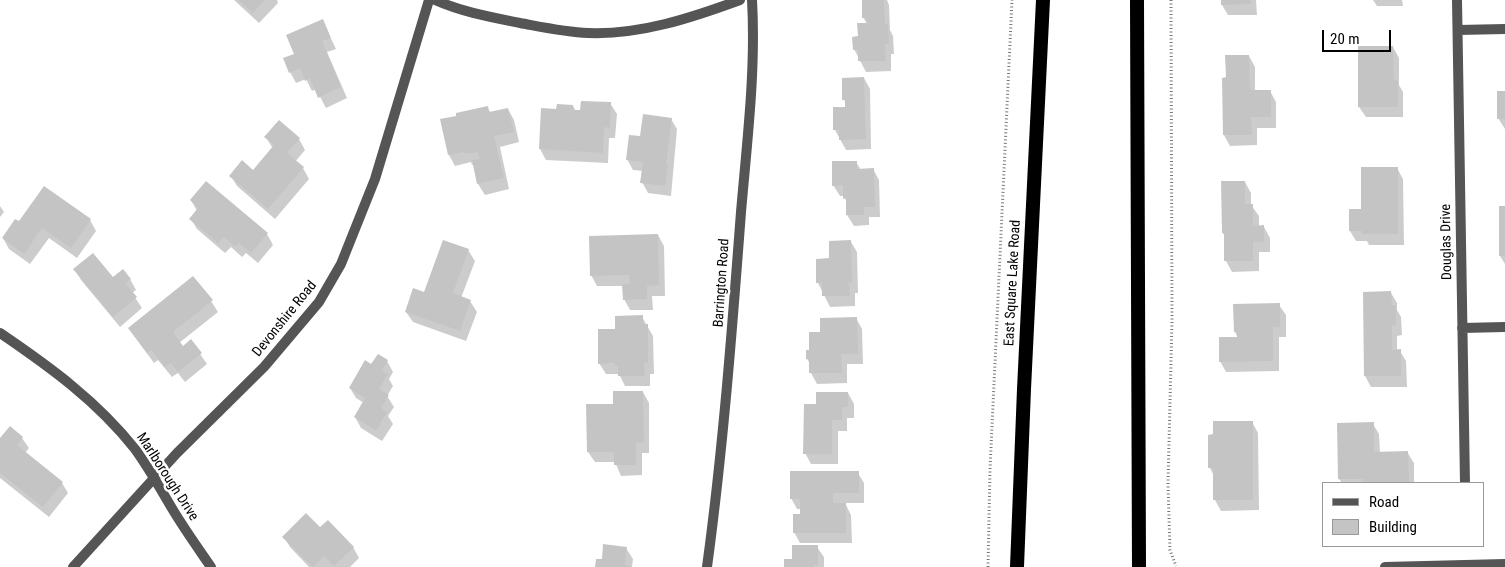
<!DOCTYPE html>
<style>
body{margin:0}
#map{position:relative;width:1505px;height:567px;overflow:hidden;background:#fff;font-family:"Roboto Condensed",sans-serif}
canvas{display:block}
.legend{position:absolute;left:1322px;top:482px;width:162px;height:65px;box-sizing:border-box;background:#fff;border:1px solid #999;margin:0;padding:6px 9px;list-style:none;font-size:15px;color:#000}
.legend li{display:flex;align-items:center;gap:10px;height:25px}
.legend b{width:25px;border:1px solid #999}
.scale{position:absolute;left:1322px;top:30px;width:69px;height:22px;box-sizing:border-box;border:2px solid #000;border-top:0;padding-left:6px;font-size:15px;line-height:18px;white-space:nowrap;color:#000;-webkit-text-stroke:4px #fff;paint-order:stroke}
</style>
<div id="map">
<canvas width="1505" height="567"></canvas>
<ul class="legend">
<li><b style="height:6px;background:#555"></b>Road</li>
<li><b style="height:14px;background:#c4c4c4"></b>Building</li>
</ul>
<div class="scale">20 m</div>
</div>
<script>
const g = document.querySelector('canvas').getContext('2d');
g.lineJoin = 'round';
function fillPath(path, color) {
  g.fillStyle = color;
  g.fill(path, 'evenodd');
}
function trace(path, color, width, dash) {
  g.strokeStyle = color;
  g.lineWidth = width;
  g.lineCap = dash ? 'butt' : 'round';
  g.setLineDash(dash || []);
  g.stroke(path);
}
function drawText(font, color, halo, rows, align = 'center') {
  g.font = font + ' "Roboto Condensed",sans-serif';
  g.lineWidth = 5;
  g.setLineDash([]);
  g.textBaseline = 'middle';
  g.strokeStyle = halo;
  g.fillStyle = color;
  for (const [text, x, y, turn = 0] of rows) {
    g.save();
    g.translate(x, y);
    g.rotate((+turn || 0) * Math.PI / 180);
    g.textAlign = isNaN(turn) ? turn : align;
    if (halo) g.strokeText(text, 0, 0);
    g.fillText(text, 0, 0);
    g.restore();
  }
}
const shadow = new Path2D(`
 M234,0H277L278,3L259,23Z
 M863,0H887L889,5L890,30L893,36L894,54H891V71L866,72L854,49L867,24L863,17Z
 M1222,0H1256L1257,15H1228L1222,5Z
 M1373,0H1402L1403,6H1377Z
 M322,20L336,49L327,52L347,98L326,108L316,89L312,91L306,79L296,83L290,72L296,54Z
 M1393,47L1399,58V85L1403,92V117H1366L1359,107Z
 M1249,56L1255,67V92L1270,91L1276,102V128H1257V145L1230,146L1224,135Z
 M864,78L870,89L871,149L846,150L835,130L834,109L847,108L844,99Z
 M1505,92V129L1498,118Z
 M610,103L617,114L615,138H609L608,163L546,160L540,149L542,110L557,111L573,106L576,111Z
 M487,107L491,113L508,109L514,120L519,142L500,147L509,189L485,195L478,184L474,164L472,165L471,162L455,166L449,155Z
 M671,119L677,129L671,196L648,193L642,182L643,171L633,170L627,159L641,138Z
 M279,122L299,139L305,150L295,162L303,168L309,179L275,219L237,186L231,176L253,172L273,149L266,137Z
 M856,162L861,170L873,169L879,180L880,217H869V225L854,226L847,215V203L844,196H840L833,185Z
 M1397,168L1403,179L1404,245H1369L1367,241H1356L1350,231L1363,210Z
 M1245,182L1251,193V205L1259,216V227H1264L1270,238V252H1259V271L1232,272L1226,261L1225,237L1223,233Z
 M44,187L90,220L96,231L77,258L49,238L30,264L9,249L3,238L19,223Z
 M191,200L267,234L273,245L258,263L246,253L242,257L231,247L225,253L197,229L191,219L197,211Z
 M0,206L4,212L0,217Z
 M1505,208V264L1500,256Z
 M658,235L664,246L665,296H652L653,310H630L624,299V286H597L591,275Z
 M851,242L857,252L858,293H855V306L830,307L818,283L830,260Z
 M468,250L475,261L461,298L470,301L477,312L466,341L413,322L406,312Z
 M75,269L113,279H130L136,290L132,293L142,308L120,327L81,280Z
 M1364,293H1391L1397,303V310L1401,317L1402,335L1397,336V351H1400L1406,361L1407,387H1371L1365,376Z
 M211,301L218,312L179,343L183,347L200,354L207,364L185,382L178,373L172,377L158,360L154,363L129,329Z
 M1279,305L1286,315V337H1279V371L1226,372L1220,361L1238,338L1235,332Z
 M642,317L653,336L654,374H650V386H625L619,374H606L599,363L616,330Z
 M856,318L862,329L863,364H847V383L817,384L811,373V365L807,359L810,351L822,333Z
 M387,361L393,372L389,379L393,386L387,396L394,407L388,416L393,424L382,441L361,428L355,417L364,403L356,398L350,388Z
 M643,392L649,403V453H642V475L621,476L615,462H595L588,452L614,405Z
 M848,393L854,404V418H847V431H838V464H811L805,453L817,406Z
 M1252,422L1258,433L1259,510L1221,511L1215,500L1214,476L1210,468L1209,436Z
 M1373,424L1379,434L1380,453L1407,452L1414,463V483H1342L1339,479Z
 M22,438L29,448L25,453L62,483L68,493L49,517L0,478V440Z
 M858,473L864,483V503H845L851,515L852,543H800L794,532L801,516V509H797L791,498Z
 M320,528L353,547L359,558L350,567H309L290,547L284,537Z
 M817,547L824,557V567H785L793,560Z
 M626,548L633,559L632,567H596L603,561Z`);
const building = new Path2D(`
 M238,0H265L253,13Z
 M862,0H884L885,24H888L889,44H885L886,61H858V50H853L852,37L858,36L857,23H867L866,18H862Z
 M1221,0H1251V4L1221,5Z
 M323,19L331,38L322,41L341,87L318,98L310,78L305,81L300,68L289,73L283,58L294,54L286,35Z
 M1358,46H1393L1394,80H1398V107H1358Z
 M1225,55H1249L1250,90H1271V117H1251L1252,135H1223L1222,78L1226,77Z
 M864,77L866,139L839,140V130H833V107H845V100H842V78Z
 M1497,91H1505V119H1497Z
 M581,101L611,102L610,128L604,127L603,153L539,149L541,108L556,109L557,104L573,105V110H580Z
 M488,106L489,112L508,108L514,132L494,136L504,178L477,184L472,160L480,159L478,152L465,154L464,152L448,155L440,119L456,116V113Z
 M643,114L672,118L666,165H668L665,186L640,183L643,162L626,160L629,135L640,136Z
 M279,120L300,138L287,153L304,167L268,209L229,176L242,160L253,170L274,145L264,137Z
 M832,161H857V169L874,168L875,207H864V215H846V198L843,199V185L832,186Z
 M1361,167H1398V234H1362V231H1349V209H1361Z
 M206,181L268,233L251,253L239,243L235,247L224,237L218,243L189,219L198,208L190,200Z
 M1221,181H1245V204H1253V226L1264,225V242H1253V261H1224V233H1222Z
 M44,186L91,219L71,248L42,228L24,254L2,238L15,219L19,221Z
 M1499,206H1505V256H1499Z
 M658,234L659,285L647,286V299L623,300L622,284H630L629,275L590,276L589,236Z
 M443,240L469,249L453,293L471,300L460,331L405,312L413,288L424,292Z
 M851,240L852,283L849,282L850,296H822V283H816V259L829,258V241Z
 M93,253L113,277L123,269L131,279L125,283L137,297L113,317L73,269Z
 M193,276L213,300L173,332L183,346L191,339L202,353L178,372L171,363L165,367L151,350L147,353L128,328Z
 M1391,291L1392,305H1396V325H1392V350L1401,349V376H1364L1363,292Z
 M1280,303V327H1273V361L1219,362V337H1237V332H1234L1233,304Z
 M643,315V324H648V363H644L645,376H618V366H615V363L598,364V329H615V316Z
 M857,317L858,354H841L842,373H809V359H806V350H809V332H820V318Z
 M378,354L388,360L382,371L388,374L379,389L389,395L381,408L387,412L376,431L354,417L365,398L349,388L365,360L371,364Z
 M613,391H643L644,443H636V465H614V452H587L586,404H613Z
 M816,392H848V407H842V420H832V454H803L804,404H816Z
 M1213,421H1253V500H1213V468H1208V435L1213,434Z
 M1374,422V452L1408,451L1409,483H1363V479H1338L1337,423Z
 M10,426L23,437L17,445L63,482L43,507L0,473V438Z
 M790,471H859V493H833V503H846V533H793V514H800V499H790Z
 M306,513L320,527L328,520L354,547L334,566L324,556L313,567L282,537Z
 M603,544L627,547L625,565L631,567H595L596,559H602Z
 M792,545H818V565H814V567H784V559H792Z`);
const path = new Path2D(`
 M1171,0L1172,320L1168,484L1170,550L1176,566
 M988,567L990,469L1012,0`);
const service = new Path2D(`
 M1385,567L1505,564`);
const minor = new Path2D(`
 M435,0C462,12 490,17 520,23C542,27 565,32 588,33C640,35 691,18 740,0
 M1457,0L1465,483
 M1458,30L1505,29
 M1462,328L1505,327
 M0,333C50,367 97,401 135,449C149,468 161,490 173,510C185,530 198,548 211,567
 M73,567L177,453L264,367L319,302L341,264L375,179L429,0
 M707,567C723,449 732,331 741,212C747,142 756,70 752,0`);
const trunk = new Path2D(`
 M1137,0L1139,567
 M1017,567L1024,389L1043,0`);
const streetNames = [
 ["Douglas Drive",1447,242,-91],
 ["Barrington Road",722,283,-86],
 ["East Square Lake Road",1013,283,-87],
 ["Devonshire Road",285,319,-51],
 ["Marlborough Drive",167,477,57]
];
fillPath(shadow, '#0003');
fillPath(building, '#c4c4c4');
trace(path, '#777', 3, [1, 2.5]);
trace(service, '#555', 10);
trace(minor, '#555', 10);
trace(trunk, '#000', 14);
drawText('14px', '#000', '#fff', streetNames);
</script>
